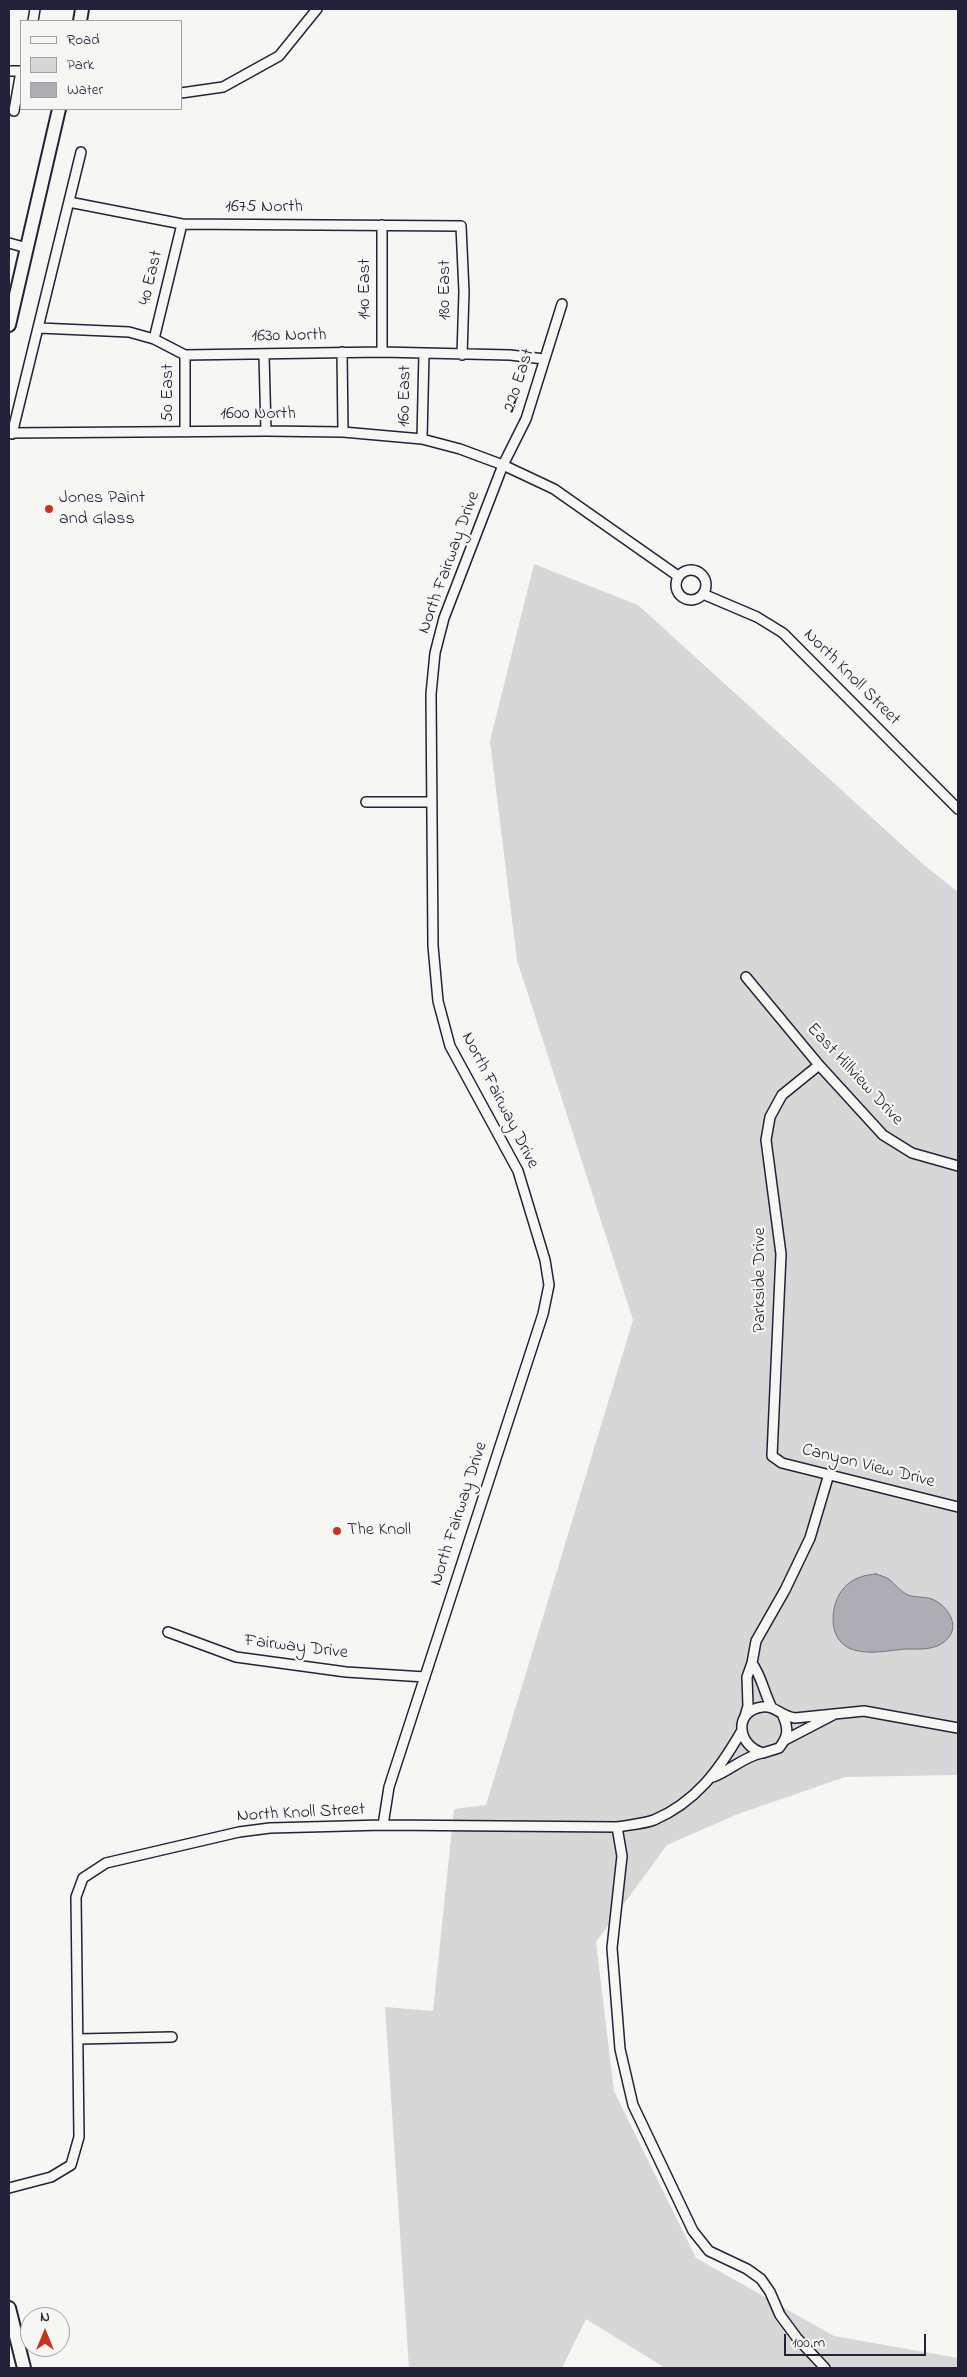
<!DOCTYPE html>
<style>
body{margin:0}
#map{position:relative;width:967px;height:2377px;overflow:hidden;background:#f6f6f2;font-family:"Indie Flower",sans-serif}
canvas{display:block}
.frame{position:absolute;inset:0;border:10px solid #22223b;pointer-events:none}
.legend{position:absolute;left:20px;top:20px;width:162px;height:90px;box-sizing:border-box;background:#f6f6f2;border:1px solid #a1a1a9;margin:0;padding:6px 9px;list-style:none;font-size:15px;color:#22223b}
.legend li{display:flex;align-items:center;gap:10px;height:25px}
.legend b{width:25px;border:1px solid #a1a1a9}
.north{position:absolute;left:20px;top:2307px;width:50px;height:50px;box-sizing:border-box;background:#f6f6f2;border:1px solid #a1a1a9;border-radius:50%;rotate:0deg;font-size:14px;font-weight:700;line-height:20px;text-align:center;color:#22223b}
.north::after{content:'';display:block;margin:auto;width:18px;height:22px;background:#c8321e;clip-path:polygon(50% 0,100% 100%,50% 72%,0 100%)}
.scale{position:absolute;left:784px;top:2334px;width:142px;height:22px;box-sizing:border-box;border:2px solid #22223b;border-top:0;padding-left:6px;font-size:15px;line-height:18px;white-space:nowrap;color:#22223b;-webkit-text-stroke:4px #f6f6f2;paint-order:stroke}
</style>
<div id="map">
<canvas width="967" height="2377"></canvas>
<div class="frame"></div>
<ul class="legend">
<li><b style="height:6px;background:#f6f6f2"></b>Road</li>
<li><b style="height:14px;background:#d7d7d7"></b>Park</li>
<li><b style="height:14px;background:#adadb3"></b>Water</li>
</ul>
<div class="north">N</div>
<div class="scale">100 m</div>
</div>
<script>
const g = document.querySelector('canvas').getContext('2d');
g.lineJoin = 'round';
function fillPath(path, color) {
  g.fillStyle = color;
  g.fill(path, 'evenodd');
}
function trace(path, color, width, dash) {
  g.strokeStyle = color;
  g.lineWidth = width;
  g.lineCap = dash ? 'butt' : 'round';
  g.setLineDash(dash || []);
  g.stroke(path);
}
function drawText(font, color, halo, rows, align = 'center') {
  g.font = font + ' "Indie Flower",sans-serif';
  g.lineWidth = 4.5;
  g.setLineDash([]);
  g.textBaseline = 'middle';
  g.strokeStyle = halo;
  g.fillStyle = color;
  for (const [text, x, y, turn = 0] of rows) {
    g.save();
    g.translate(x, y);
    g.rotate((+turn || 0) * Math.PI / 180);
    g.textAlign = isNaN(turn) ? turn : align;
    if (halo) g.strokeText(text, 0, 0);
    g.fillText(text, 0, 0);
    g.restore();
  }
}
const green = new Path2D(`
 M534,564L638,605L924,865L958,892V1775L845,1777L738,1814L667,1845L596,1942L614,2091L696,2258L834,2336L958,2358V2368H665L586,2319L562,2368H409L385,2007L433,2011L454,1809L486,1805L633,1320L517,960L490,741Z`);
const water = new Path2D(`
 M876,1574C881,1576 887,1577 890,1580C896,1585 900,1591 908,1595C916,1598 926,1596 934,1600C952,1609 962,1632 941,1644C932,1650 917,1649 907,1649C890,1650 871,1655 854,1650C825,1642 829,1599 848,1584C856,1577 866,1575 876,1574Z`);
const street = new Path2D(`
 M33,21L35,9
 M9,71H21
 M181,93L223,87L279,56L317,9
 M14,111L21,71
 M69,202L182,224L461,226L464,292L462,355
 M382,225V352
 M9,243L27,248
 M39,328L129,332L154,339L185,355L382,352L510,355L544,359
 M154,339L182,224
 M342,352L343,432
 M264,355L266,431
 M185,432V355
 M9,433L266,431L343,432L422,439L460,449L503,465L554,489L678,576
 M12,434L81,152
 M422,439L424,353
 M676 585a15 15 0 1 1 30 0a15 15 0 1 1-30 0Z
 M703,594L757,617L783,633L958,809
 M366,802H432
 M746,977L819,1065L883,1135L912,1153L958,1166
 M819,1065L782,1095L770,1117L766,1140L781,1254L772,1456L782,1463L958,1507
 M168,1632L236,1657L346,1672L425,1677
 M752,1663C762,1677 764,1693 772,1708
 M745,1716L748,1706L747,1677L752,1663L756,1641L785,1590L810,1538L829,1474
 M783,1716C789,1729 788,1737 779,1748L763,1753C737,1746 733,1711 762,1707C775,1705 780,1716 795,1718L864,1711L958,1728
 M785,1740L833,1715
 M713,1777C731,1770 743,1757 762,1753
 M383,1825L389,1787L543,1314L549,1285L545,1260L518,1171L450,1046L438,1001L433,946L431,694L435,653L444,618L503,465L526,419L562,304
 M617,1827L622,1856L612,1948L620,2049L633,2105L693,2231L709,2251L747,2269L761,2279L770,2292L780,2315L797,2338L825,2368
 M78,2039L172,2037
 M9,2188L51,2177L71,2165L79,2137L76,1897L83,1878L106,1863L239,1832L270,1828L383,1825L617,1827C628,1825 643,1824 654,1820C696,1802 719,1770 741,1732`);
const primary = new Path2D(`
 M80,21L82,9
 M9,325L59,109
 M9,2308L24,2368`);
const markers = [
 [49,509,5,"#c8321e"],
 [337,1531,5,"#c8321e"]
];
const streetNames = [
 ["1675 North",264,208],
 ["40 East",152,278,-77],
 ["140 East",366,289,-90],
 ["180 East",446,290,-90],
 ["1630 North",289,337,-1],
 ["220 East",520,381,-72],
 ["50 East",169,393,-90],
 ["160 East",406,396,-89],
 ["1600 North",258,415],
 ["North Fairway Drive",450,563,-70],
 ["North Knoll Street",851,678,45],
 ["East Hillview Drive",854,1075,47],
 ["North Fairway Drive",499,1101,63],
 ["Parkside Drive",761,1280,-90],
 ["Canyon View Drive",868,1467,14],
 ["North Fairway Drive",460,1514,-72],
 ["Fairway Drive",296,1648,7],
 ["North Knoll Street",301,1814,-3]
];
const poiNames = [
 ["Jones Paint",59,499],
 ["and Glass",59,520],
 ["The Knoll",347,1531]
];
fillPath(green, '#d7d7d7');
fillPath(water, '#adadb3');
trace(water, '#757583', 1);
trace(street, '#22223b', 12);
trace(primary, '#22223b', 16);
trace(street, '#f6f6f2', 9);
trace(primary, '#f6f6f2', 12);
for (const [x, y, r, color] of markers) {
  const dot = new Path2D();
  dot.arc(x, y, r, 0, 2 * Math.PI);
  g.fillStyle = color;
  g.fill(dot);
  trace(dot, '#f6f6f2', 2);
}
drawText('18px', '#22223b', '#f6f6f2', streetNames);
drawText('18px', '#22223b', '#f6f6f2', poiNames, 'left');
</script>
